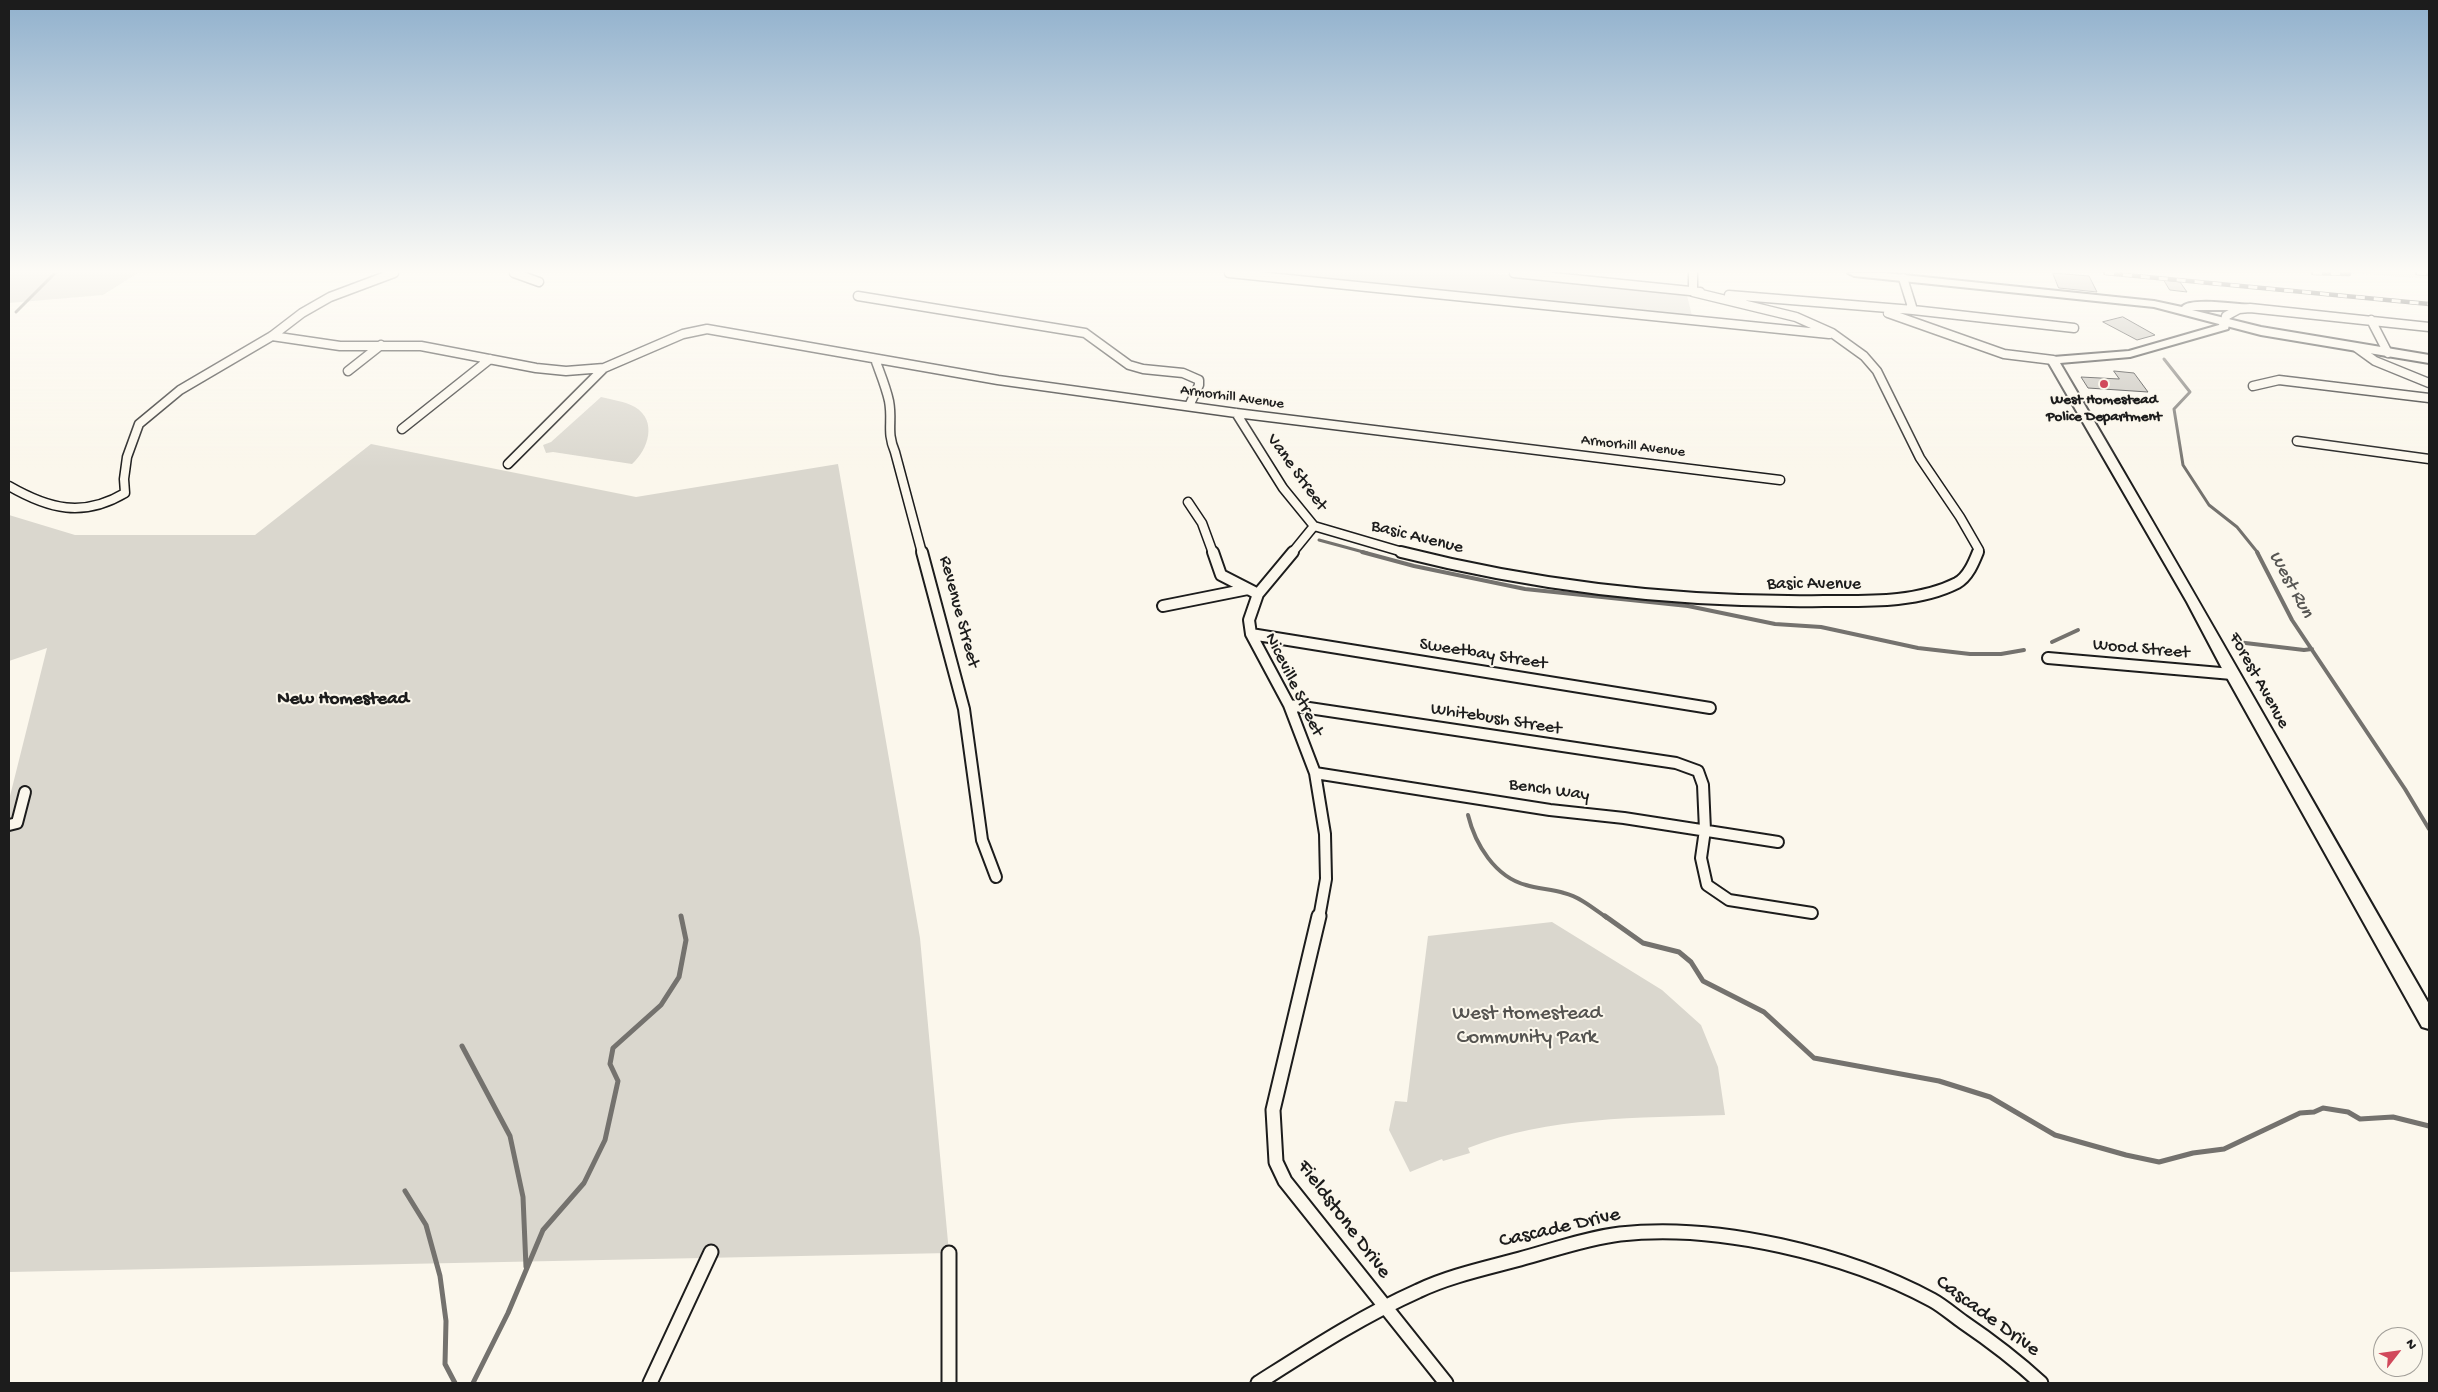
<!DOCTYPE html>
<style>
body{margin:0}
#map{position:relative;width:2438px;height:1392px;overflow:hidden;background:#fbf7ec;font-family:"Gochi Hand",sans-serif}
canvas{display:block}
.frame{position:absolute;inset:0;border:10px solid #1c1c1c;pointer-events:none}
.north{position:absolute;left:2373px;top:1327px;width:50px;height:50px;box-sizing:border-box;background:#fbf7ec;border:1px solid #a29f99;border-radius:50%;rotate:60deg;font-size:14px;font-weight:700;line-height:20px;text-align:center;color:#1c1c1c}
.north::after{content:'';display:block;margin:auto;width:18px;height:22px;background:#d1495b;clip-path:polygon(50% 0,100% 100%,50% 72%,0 100%)}
</style>
<div id="map">
<canvas width="2438" height="1392"></canvas>
<div class="frame"></div>
<div class="north">N</div>
</div>
<script>
const g = document.querySelector('canvas').getContext('2d');
g.lineJoin = 'round';
function fillPath(path, color) {
  g.fillStyle = color;
  g.fill(path, 'evenodd');
}
function trace(path, color, width, dash) {
  g.strokeStyle = color;
  g.lineWidth = width;
  g.lineCap = dash ? 'butt' : 'round';
  g.setLineDash(dash || []);
  g.stroke(path);
}
function drawText(font, color, halo, rows, align = 'center') {
  g.font = font + ' "Gochi Hand",sans-serif';
  g.lineWidth = 4;
  g.setLineDash([]);
  g.textBaseline = 'middle';
  g.strokeStyle = halo;
  g.fillStyle = color;
  for (const [text, x, y, turn = 0] of rows) {
    g.save();
    g.translate(x, y);
    g.rotate((+turn || 0) * Math.PI / 180);
    g.textAlign = isNaN(turn) ? turn : align;
    if (halo) g.strokeText(text, 0, 0);
    g.fillText(text, 0, 0);
    g.restore();
  }
}
const built = new Path2D(`
 M2352,273H2429V279Z`);
const green = new Path2D(`
 M9,273H138L103,295L9,303Z
 M1224,273H1488L1686,291L1693,320Z
 M601,397C613,400 624,401 635,407C658,421 648,450 632,464L553,452L546,453L543,445L551,442Z
 M371,444L636,497L838,464L920,938L949,1253L9,1272V800L47,648L9,661V515L75,535H255Z
 M1552,922L1662,990L1701,1025L1718,1067L1725,1115C1638,1118 1549,1116 1468,1148L1470,1153L1443,1161L1442,1159L1410,1172L1389,1130L1395,1101L1407,1102L1428,936Z`);
const streamFar2 = new Path2D(`
 M16,312L55,273
 M2164,359L2190,392L2174,409L2183,465L2209,505L2237,527L2258,553
 M1319,540L1367,553`);
const streamFar1 = new Path2D(`
 M1362,552L1414,566L1525,589L1688,606L1775,624L1821,627L1918,648L1970,654H2001L2024,650
 M2257,552L2292,620L2405,789L2429,829
 M2052,642L2078,630
 M2237,642L2304,650L2312,649
 M1468,815C1475,844 1495,877 1526,885C1538,889 1552,889 1564,893C1580,897 1593,908 1607,918`);
const stream = new Path2D(`
 M1605,916L1643,943L1679,952L1691,962L1703,981L1764,1012L1814,1058L1939,1081L1990,1097L2055,1135L2126,1155L2159,1162L2193,1153L2224,1149L2300,1113L2314,1112L2323,1108L2348,1112L2360,1119L2393,1117L2429,1126
 M462,1046L510,1136L523,1197L526,1267
 M405,1191L426,1225L440,1276L446,1321L445,1364L455,1383
 M473,1383L508,1313L543,1230L584,1183L605,1140L618,1081L610,1064L613,1048L661,1005L679,977L686,940L681,916`);
const building = new Path2D(`
 M2053,273L2089,276L2097,292L2059,288Z
 M2164,280L2180,282L2187,292L2170,290Z
 M2123,317L2155,335L2137,340L2103,322Z
 M2114,371L2134,373L2148,392L2088,388L2081,377L2119,379Z`);
const streetFar2 = new Path2D(`
 M514,273L539,282
 M1229,273L1829,334
 M1514,273L1700,292
 M1693,273V292L1796,317L1832,333L1864,356L1877,371L1920,458L1960,517L1979,550L1978,553
 M1903,278L1913,310
 M1729,295L1913,310L2074,328
 M858,296L1085,333L1129,365L1143,369L1183,373L1199,380V385L1189,406
 M1888,313L2004,354L2053,360
 M2371,320L2388,353
 M2225,321L2226,316L2239,309L2250,308L2429,327
 M272,336L340,346H421L536,368L566,371L604,368
 M2357,348L2375,361L2429,383
 M875,359C880,373 886,387 889,401C893,422 886,431 895,452L922,553
 M348,371L381,345
 M2253,386L2279,380L2429,398
 M1236,413L1283,488L1314,526
 M402,429L490,359
 M2297,441L2429,459
 M508,464L604,368L683,334L707,329L998,380L1236,413L1780,480
 M9,486C49,509 83,518 125,493L124,479L127,457L139,424L180,390L272,336L302,313L330,297L394,273
 M1188,502L1202,523L1213,553
 M1314,526L1406,553
 M1292,553L1314,526`);
const streetFar1 = new Path2D(`
 M922,552L964,709L982,840L996,877
 M1213,552L1221,575L1258,594L1249,620L1251,634L1289,705L1315,773L1325,834L1326,879L1319,918
 M1401,552C1539,587 1681,603 1824,601C1867,601 1918,603 1957,583C1968,577 1974,562 1978,552
 M1258,594L1293,552
 M1163,606L1248,589
 M1251,634L1710,708
 M2048,658L2232,674
 M1289,705L1676,763L1698,771L1703,785L1705,830L1701,858L1707,885L1729,900L1812,913
 M1315,773L1550,810L1624,818L1778,842
 M9,825L17,823L25,792`);
const street = new Path2D(`
 M1319,916L1273,1110L1276,1162L1285,1181L1446,1383
 M949,1253V1383
 M650,1383L711,1252
 M1258,1383C1310,1350 1362,1316 1418,1291C1449,1276 1487,1268 1520,1259C1553,1250 1587,1238 1620,1234C1717,1223 1847,1254 1932,1300C1943,1306 1953,1315 1963,1322C1991,1341 2016,1360 2041,1383`);
const secondary = new Path2D(`
 M2225,318L2230,321L2228,329L2130,357L2060,363C2185,575 2306,790 2429,1004V1029L2422,1027L2225,674L2187,602L2047,360L2053,357L2129,351L2219,325L2221,319Z`);
const primary = new Path2D(`
 M1848,273H1885L2154,301L2182,307C2188,297 2237,304 2250,305L2256,308L2254,310H2192L2261,327L2429,355V363L2261,335L2154,307L1854,276Z`);
const rail = new Path2D(`
 M2105,273L2429,304
 M2313,273L2349,274
 M2417,273L2429,274`);
const markers = [
 [2104,384,5,"#d1495b"]
];
const farStreetnames = [
 ["Armorhill Avenue",1232,398,8],
 ["Armorhill Avenue",1633,447,7]
];
const farPoinames = [
 ["West Homestead",2104,401],
 ["Police Department",2104,418]
];
const streetNames = [
 ["Vane Street",1296,473,54],
 ["Basic Avenue",1417,538,14],
 ["Basic Avenue",1814,585],
 ["Revenue Street",958,612,75],
 ["Wood Street",2141,650,5],
 ["Sweetbay Street",1483,655,9],
 ["Forest Avenue",2258,681,61],
 ["Niceville Street",1293,685,64],
 ["Whitebush Street",1496,720,9],
 ["Bench Way",1549,791,8]
];
const waterNames = [
 ["West Run",2290,585,61]
];
const neighbourhoodNames = [
 ["New Homestead",343,700]
];
const nearParknames = [
 ["West Homestead",1527,1015],
 ["Community Park",1527,1039]
];
const nearStreetnames = [
 ["Fieldstone Drive",1343,1220,53],
 ["Cascade Drive",1560,1229,-13],
 ["Cascade Drive",1987,1317,36]
];
fillPath(built, '#eae6dc');
fillPath(green, '#dad7ce');
trace(streamFar2, '#74726e', 3);
trace(streamFar1, '#74726e', 4);
trace(stream, '#74726e', 5);
fillPath(building, '#c3c0b8');
trace(building, '#1c1c1c', 1);
trace(streetFar2, '#1c1c1c', 11);
trace(streetFar1, '#1c1c1c', 14);
trace(street, '#1c1c1c', 17);
trace(secondary, '#1c1c1c', 4);
trace(primary, '#1c1c1c', 4);
trace(streetFar2, '#fbf7ec', 8);
trace(streetFar1, '#fbf7ec', 10);
trace(street, '#fbf7ec', 13);
fillPath(secondary, '#fbf7ec');
fillPath(primary, '#fbf7ec');
trace(rail, '#1c1c1c', 4.5);
trace(rail, '#fbf7ec', 3, [9]);
const sky = g.createLinearGradient(0, 0, 0, 468);
sky.addColorStop(0, '#91b1cd');
sky.addColorStop(0.58, '#fdfbf6');
sky.addColorStop(1, '#fdfbf600');
g.fillStyle = sky;
g.fillRect(0, 0, 2438, 468);
for (const [x, y, r, color] of markers) {
  const dot = new Path2D();
  dot.arc(x, y, r, 0, 2 * Math.PI);
  g.fillStyle = color;
  g.fill(dot);
  trace(dot, '#fbf7ec', 2);
}
drawText('15px', '#1c1c1c', '#fbf7ec', farStreetnames);
drawText('bold 15px', '#1c1c1c', '#fbf7ec', farPoinames);
drawText('18px', '#1c1c1c', '#fbf7ec', streetNames);
drawText('italic 19px', '#575653', '#fbf7ec', waterNames);
drawText('bold 19px', '#1c1c1c', '#fbf7ec', neighbourhoodNames);
drawText('21px', '#555451', '#fbf7ec', nearParknames);
drawText('21px', '#1c1c1c', '#fbf7ec', nearStreetnames);
</script>
